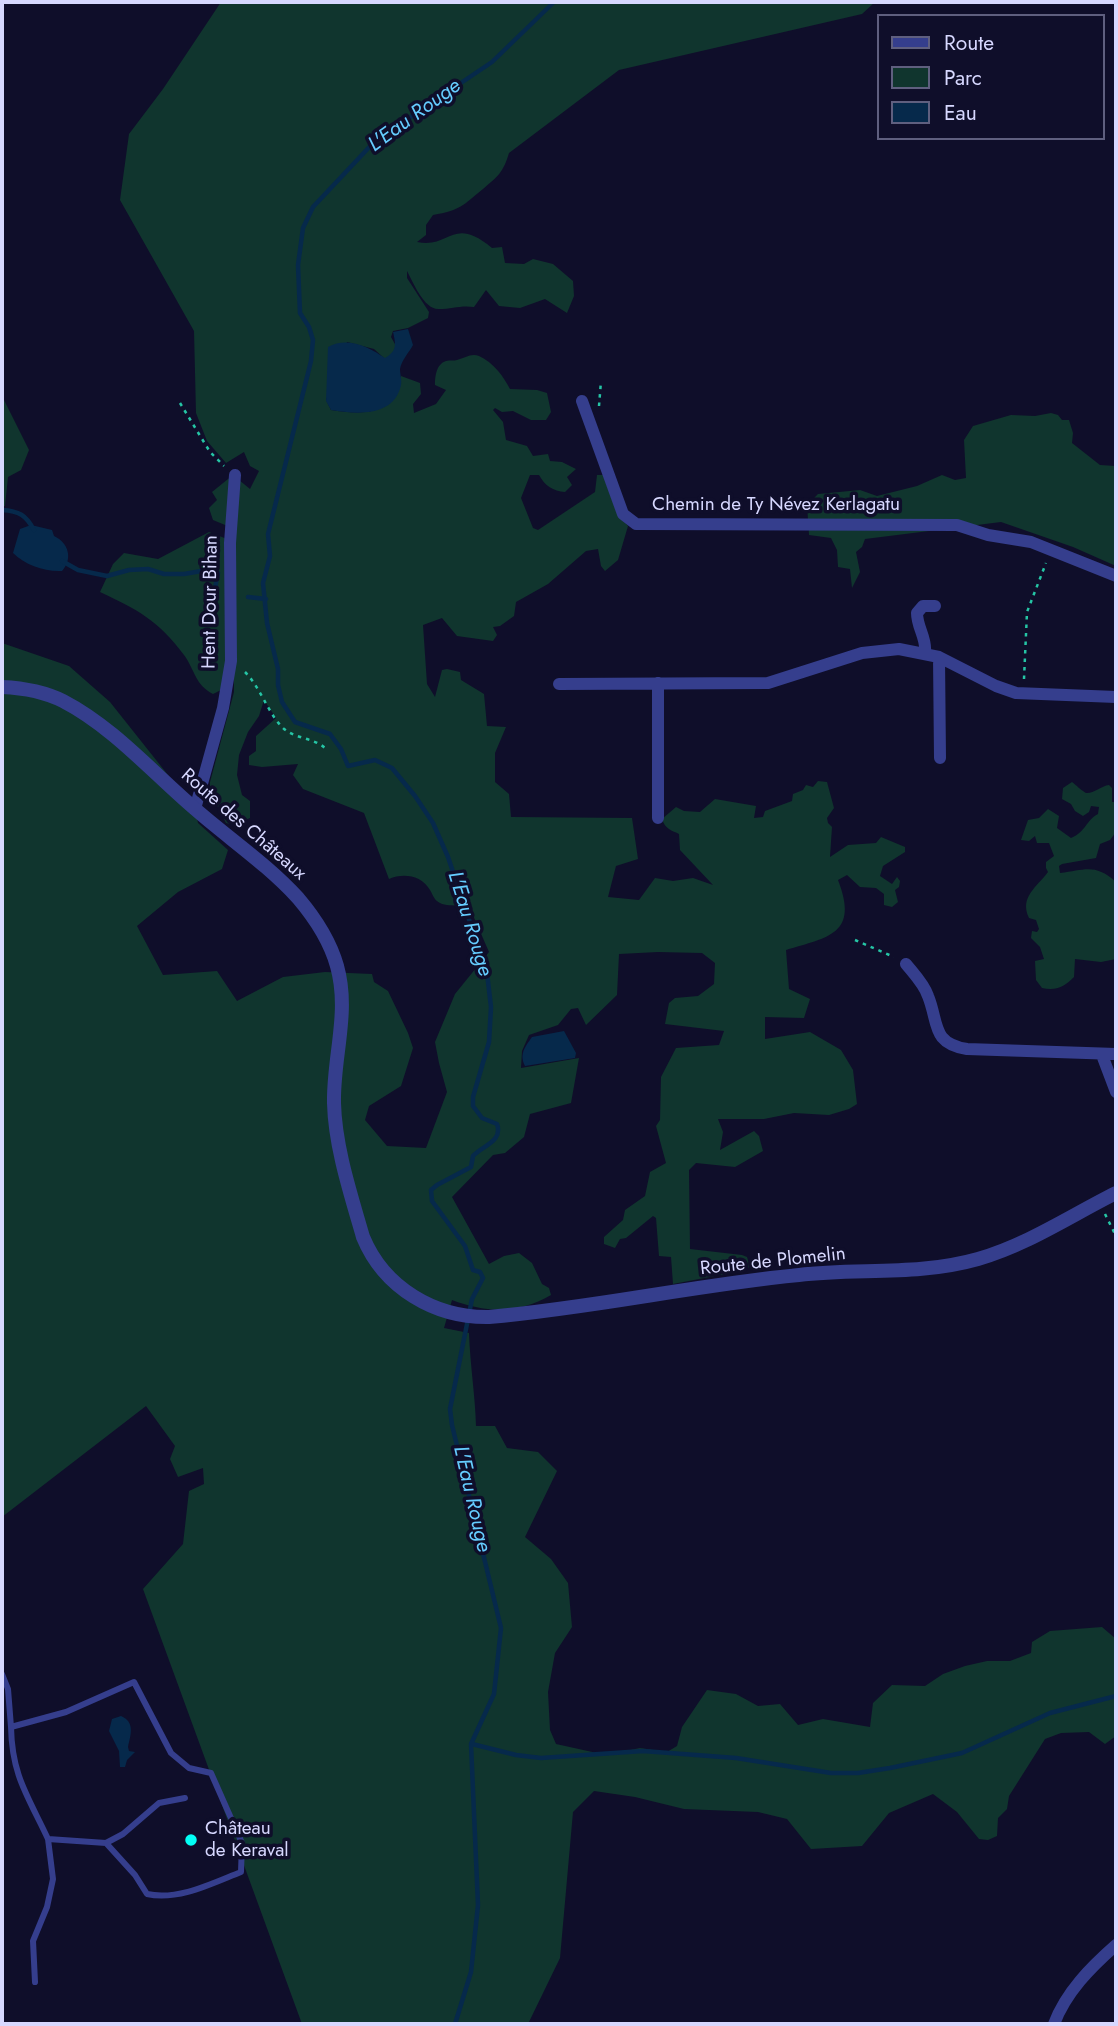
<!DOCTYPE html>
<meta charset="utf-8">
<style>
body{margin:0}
#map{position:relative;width:1118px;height:2026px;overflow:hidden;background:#0f0e2a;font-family:Jost,sans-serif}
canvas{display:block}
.frame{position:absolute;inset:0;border:4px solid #d7d8ff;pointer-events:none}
.legend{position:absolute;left:877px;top:14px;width:228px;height:126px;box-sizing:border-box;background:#0f0e2a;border:2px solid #5f5f7f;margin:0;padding:9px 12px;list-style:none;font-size:21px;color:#d7d8ff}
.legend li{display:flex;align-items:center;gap:14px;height:35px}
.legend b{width:35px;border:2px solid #5f5f7f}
</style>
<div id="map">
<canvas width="1118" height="2026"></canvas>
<div class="frame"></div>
<ul class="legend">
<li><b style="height:9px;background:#353e8d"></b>Route</li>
<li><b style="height:19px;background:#10352e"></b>Parc</li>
<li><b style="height:19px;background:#06294b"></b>Eau</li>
</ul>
</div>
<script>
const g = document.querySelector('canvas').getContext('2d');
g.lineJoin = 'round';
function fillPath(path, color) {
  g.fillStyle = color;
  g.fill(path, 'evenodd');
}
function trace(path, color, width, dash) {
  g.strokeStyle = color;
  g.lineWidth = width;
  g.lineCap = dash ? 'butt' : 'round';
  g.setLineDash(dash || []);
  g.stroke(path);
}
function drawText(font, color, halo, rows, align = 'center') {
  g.font = font + ' Jost,sans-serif';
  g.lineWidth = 7;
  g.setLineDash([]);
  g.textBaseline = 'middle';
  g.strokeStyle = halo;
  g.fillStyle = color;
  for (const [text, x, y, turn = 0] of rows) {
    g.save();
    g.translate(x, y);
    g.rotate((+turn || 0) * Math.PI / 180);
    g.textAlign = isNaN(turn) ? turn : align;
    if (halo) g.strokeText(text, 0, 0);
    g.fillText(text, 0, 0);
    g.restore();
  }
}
const green = new Path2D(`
 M221,2H875L862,14L619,70L509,153C503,173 498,176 483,189C462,206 461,210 433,215L426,225V235L417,242C451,249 452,215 492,248L502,247L505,263L524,264L533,259L553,264L573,281L574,296L567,313L545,299L520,308L499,306L486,290L474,307C461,305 452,309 439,309C424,310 413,282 407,271V278L429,312L428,318L408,328L393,331L391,337L396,346L393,354L385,359L374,349L347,342L326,400L331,410C364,415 395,416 401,376L420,383L421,394L413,404L414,413L436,404L446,390L435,385C435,377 436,364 446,361C450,360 454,361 457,360C465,358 471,353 479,356C493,362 504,377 510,389L537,390L547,393L551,412L546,420H531L513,411L502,412L495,408L493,410L503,422L506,440L527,446L533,456L548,454L550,461L562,462L576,469L567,477L572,485L565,492C553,491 545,486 539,475H530L521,498L533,528L538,530L595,492L597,475H603L617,513L628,526L618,560L605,571L601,566L598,549L586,551L548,584L516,602L514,616L500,626L493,627L497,635L493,641L457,636L442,618L423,625L427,684L435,697L442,670L447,669L460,672L461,680L484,694L487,726L506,727L495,753V782L509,794L511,817L632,818L638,859L616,866L608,897L639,900L655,878L673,881L693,878L713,885L680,850L679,834C671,830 665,829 662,819L676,807L684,811L700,812L715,799L756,806L754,818L763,817L765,811L792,801L793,794L803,790L806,785L813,787L818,781L827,782L834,808L827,818L828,823L832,827L830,857L848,845L876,843L881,837L905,847V852L883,866L880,876L892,884L897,877L900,881L899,887L895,890L898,902L892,907L884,905V894L876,888L860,887L847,875L838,880C859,934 829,937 786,950L789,989L810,999L804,1018L765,1017V1039L810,1032L841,1050L853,1070L857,1104L849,1109L829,1115L794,1113L764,1119H718L723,1132L720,1150L754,1131L759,1136L763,1151L735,1167L696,1163L689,1170L690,1249L742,1255L747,1257L750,1267L741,1271L673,1284L671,1257L659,1256L656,1218L653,1216L626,1238L620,1239L615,1248L604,1244V1237L623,1220L625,1210L645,1196L650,1172L666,1163L656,1126L660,1120L661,1077L676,1048L719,1045L724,1031L665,1024L669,1003L675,998L698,996L714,984L715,963L702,953L658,952L619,954L617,995L586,1025L578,1008L571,1009L558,1025L529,1035L522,1051L521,1068L579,1058L571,1103L530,1114L524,1137L505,1153L493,1155L452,1197L489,1264L504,1256L519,1253L532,1263L542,1284L549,1288L551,1295C519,1314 486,1313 452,1300L444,1328L469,1333C470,1364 475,1394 476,1426H495L507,1448L538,1452L557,1471L525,1537L551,1559L568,1583L572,1627L555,1653L548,1692L550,1730L556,1744L606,1755L640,1748L667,1752L677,1746L682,1727L707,1690L736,1694L758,1706L780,1704L798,1725L823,1719L870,1727L873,1703L892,1685L925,1686L943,1674L965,1666L987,1661H1010L1031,1653L1032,1642L1050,1631L1102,1627L1116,1639V1736L1105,1744L1089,1732L1061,1733L1045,1739L1009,1796L1007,1809L998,1818L997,1836L988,1840L979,1839L957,1812L933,1794L889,1813L862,1846L811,1849L787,1819L758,1812L684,1809L635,1797L594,1791L573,1812L560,1958L528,2024H302L143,1589L183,1544L189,1491L204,1484L203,1468L178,1477L170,1459L175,1446L146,1406L2,1517V643L69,666L110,702L195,809L198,823L228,850L222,869L178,892L137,926L163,975L217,971L237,1001L283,977L325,972L372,974L374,982L388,991L408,1033L413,1048L401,1086L369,1106L365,1120L387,1146L426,1148L447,1092L439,1063L435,1042L455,994L489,952L469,906C461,905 448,907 440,903C434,900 433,895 430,890C421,875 403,873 389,879L364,813L303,789L293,775L298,764L262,767L249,765V756L256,751V736L276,718L264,700L259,716L248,732L239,755L237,775L242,795L250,801V818L234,825L226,823L210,792V782L234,692V679L223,689L213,694C195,685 195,670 184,655C158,620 138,610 100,592L113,564L124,553L158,559L209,532L227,539L230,527L213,520L209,508L217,500L212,492L233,475L250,489L259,471L250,466L244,452L226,463L207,441L196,413L194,331L120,200L129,134L163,89Z
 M2,396L29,450L21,470L8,477L5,506H2Z
 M1051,413L1058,415L1062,420H1069L1073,433L1072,443L1100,465L1116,466V566L1073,547L1001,522L865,539L862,547L856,552L860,572L852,588L850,569L838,567L837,550L831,538L809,535L807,505L818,494L860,490L877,496L917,486L942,475L955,480L966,478L964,440L973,426L1011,415L1035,416Z
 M1072,782C1076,785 1082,791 1086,793C1093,794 1101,786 1109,785L1112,788V802H1116V832L1110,840L1100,844L1096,858L1062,864L1059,866L1060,873C1085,870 1095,863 1116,882V959L1101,962L1075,959L1074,977C1064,987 1056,991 1042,988L1036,980L1035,961L1044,959L1040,947L1031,938L1032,931L1037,932L1039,929L1036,920L1029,918C1019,897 1037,887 1048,872L1046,868V862L1054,856L1049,843H1037L1035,836L1029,841L1021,840L1028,820L1039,818L1048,809L1059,816L1057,828L1071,838C1086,832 1086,820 1098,814L1099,807L1091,806L1089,812L1083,816L1075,811L1071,804L1062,799L1063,788Z`);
const water = new Path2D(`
 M408,329L413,345C410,351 401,361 400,369C400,374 402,380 401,385C394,418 355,414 331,410L326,401L328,347C347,336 369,347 385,358C397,351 396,345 393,332Z
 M31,525L52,530L54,536C69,543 73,559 62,571C45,572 25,565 13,553L20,529Z
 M564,1031L576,1053L575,1058L525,1066C519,1054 525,1047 532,1037Z
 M121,1716C135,1722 131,1734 128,1747L129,1751L135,1752L127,1760L125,1767H120L119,1751L109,1731L112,1719Z`);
const stream = new Path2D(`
 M2,510C19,511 26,515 34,530
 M62,561L78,570L107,576L129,570L148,569L164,574H184L213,569L218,573L215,588
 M248,597L266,599
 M472,1744L516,1755L541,1758L643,1751L736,1758L831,1773H858L890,1768L962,1753L1050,1713L1116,1696
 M455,2024L471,1972L478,1905L471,1744L494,1694L501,1628L452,1425L450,1409L472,1299L483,1278L480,1272L473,1270L465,1246L432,1201L431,1190L437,1185L471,1167L473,1156C483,1145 503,1142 497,1124L482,1118L473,1106V1097L489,1042L491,1007L487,973L448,857L433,823L415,796L392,768L375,760L348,766L341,749L330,734L295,722L282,702L278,685V669L267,623L263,583L270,556L268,534L311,361L313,340L309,327L300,313L298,265L303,228L313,207L375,141L492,62L554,2`);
const path = new Path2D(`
 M180,403L210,452L224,466
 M599,406L601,381
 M245,672C261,688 267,712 283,728C296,740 316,737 328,751
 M1024,679L1027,612L1046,563
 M855,940L894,957
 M1105,1214L1116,1236`);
const service = new Path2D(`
 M2,1674L8,1689L11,1727
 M106,1843L48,1839C28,1796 12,1776 11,1727L66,1712L134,1682L171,1753L189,1768L211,1773L242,1843L241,1872C213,1883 178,1901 147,1894L135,1875L106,1843L123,1834L159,1803L185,1798
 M35,1982L33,1941L47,1907L53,1879L48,1839`);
const minor = new Path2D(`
 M582,401L623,514L636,524L957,525L988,535L1031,542L1116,576
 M925,653C927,638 917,628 917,613L923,606H935
 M939,657L940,758
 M559,684L768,683L862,653L899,649L939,657L996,686L1016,693L1116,697
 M195,809L223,708L231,661L230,543L235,475
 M658,818V683
 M906,964C914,974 924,984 928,996C939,1023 931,1043 967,1049L1116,1054
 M1102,1055L1116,1092
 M1054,2024C1066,1992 1091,1967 1116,1945`);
const tertiary = new Path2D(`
 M2,687C24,688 43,691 63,701C113,727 152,772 194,808C228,838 267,864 298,898C315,918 330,941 337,966C350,1012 333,1057 334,1103C335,1147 351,1195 363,1237C384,1288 435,1318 489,1317C593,1308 695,1285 799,1275C859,1268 918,1276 978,1259C1027,1245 1070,1216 1116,1193`);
const markers = [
 [191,1840,7,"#03fff5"]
];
const streetNames = [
 ["Chemin de Ty Névez Kerlagatu",776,505],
 ["Hent Dour Bihan",211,602,-89],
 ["Route des Châteaux",243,825,41],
 ["Route de Plomelin",773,1262,-6]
];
const poiNames = [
 ["Château",205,1829],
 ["de Keraval",205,1851]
];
const waterNames = [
 ["L'Eau Rouge",415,116,-36],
 ["L'Eau Rouge",469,924,73],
 ["L'Eau Rouge",471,1499,77]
];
fillPath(green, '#10352e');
fillPath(water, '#06294b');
trace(stream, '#06294b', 4.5);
trace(path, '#25c5a5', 2.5, [3.5, 5]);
trace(service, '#353e8d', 6);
trace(minor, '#353e8d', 12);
trace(tertiary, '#353e8d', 14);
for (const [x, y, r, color] of markers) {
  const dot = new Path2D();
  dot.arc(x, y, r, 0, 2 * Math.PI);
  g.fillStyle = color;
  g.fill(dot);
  trace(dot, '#0f0e2a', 2.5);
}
drawText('19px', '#d7d8ff', '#0f0e2a', streetNames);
drawText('19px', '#d7d8ff', '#0f0e2a', poiNames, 'left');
drawText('italic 21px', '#65cdff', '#0f0e2a', waterNames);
</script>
